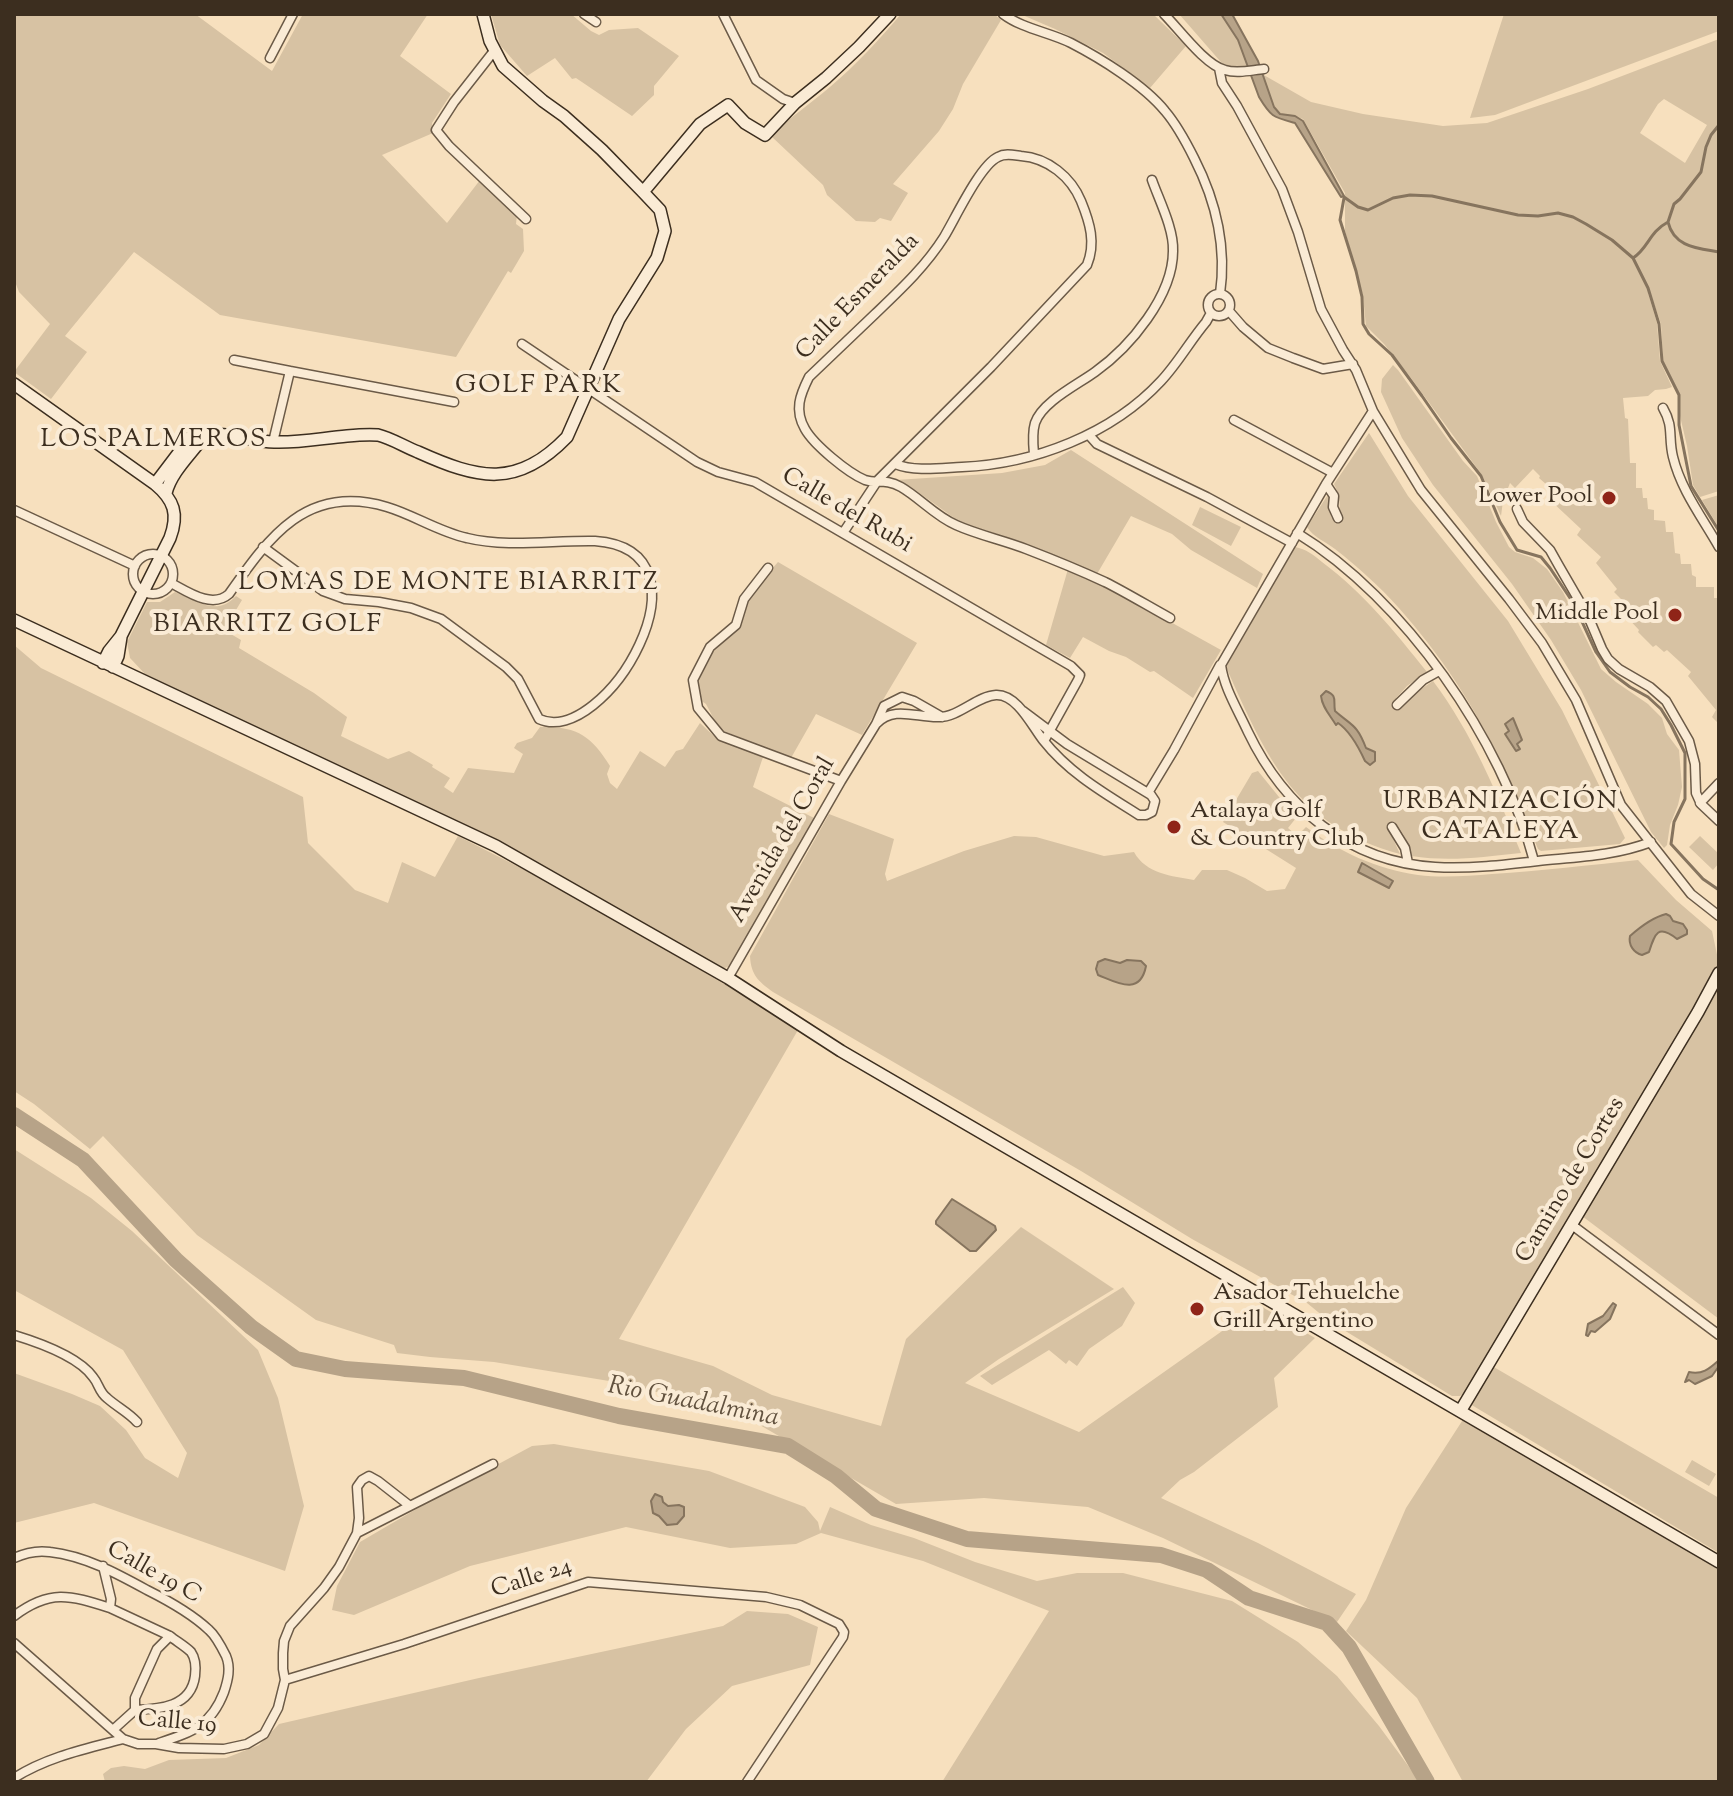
<!DOCTYPE html>
<meta charset="utf-8">
<style>
body{margin:0}
#map{position:relative;width:1733px;height:1796px;overflow:hidden;background:#f7e0be;font-family:"Sorts Mill Goudy",serif}
canvas{display:block}
.frame{position:absolute;inset:0;border:16px solid #3c2e1f;pointer-events:none}
</style>
<div id="map">
<canvas width="1733" height="1796"></canvas>
<div class="frame"></div>
</div>
<script>
const g = document.querySelector('canvas').getContext('2d');
g.lineJoin = 'round';
function fillPath(path, color) {
  g.fillStyle = color;
  g.fill(path, 'evenodd');
}
function trace(path, color, width, dash) {
  g.strokeStyle = color;
  g.lineWidth = width;
  g.lineCap = dash ? 'butt' : 'round';
  g.setLineDash(dash || []);
  g.stroke(path);
}
function drawText(font, color, halo, rows, align = 'center') {
  g.font = font + ' "Sorts Mill Goudy",serif';
  g.lineWidth = 8;
  g.setLineDash([]);
  g.textBaseline = 'middle';
  g.strokeStyle = halo;
  g.fillStyle = color;
  for (const [text, x, y, turn = 0] of rows) {
    g.save();
    g.translate(x, y);
    g.rotate((+turn || 0) * Math.PI / 180);
    g.textAlign = isNaN(turn) ? turn : align;
    if (halo) g.strokeText(text, 0, 0);
    g.fillText(text, 0, 0);
    g.restore();
  }
}
const green = new Path2D(`
 M14,14H195L272,71L303,14H428L400,56L451,94L432,123L433,133L382,155L447,223L480,180L517,214L516,224L523,229L524,251L511,273L508,271L456,357L220,315L134,252L65,336L87,352L51,399L14,372L50,324L19,292L14,279Z
 M491,14H571L591,31L599,35L609,30L638,28L679,56L654,86V95L632,116L576,78L572,79L555,58L527,76L500,45Z
 M901,14H994L1001,20L963,84L953,109L939,131L893,184L908,193L891,221L880,218L875,222L856,221L827,195L823,185L771,136C789,118 810,104 830,87C856,65 879,40 901,14Z
 M1020,14H1153L1186,46L1150,88L1103,53L1055,29Z
 M1179,14H1221L1238,40L1248,66L1227,69Z
 M1504,14H1719V31L1495,115L1470,118Z
 M1719,39V491L1700,497L1693,485L1687,446L1680,416V395L1663,361L1661,324L1650,292L1648,293L1657,323L1660,361L1672,387L1666,389L1655,390L1648,396L1623,398L1625,418L1628,419L1630,463H1636V488H1642L1643,498H1647L1648,509L1654,510V520L1665,521L1666,532H1673L1675,553L1680,554L1681,564H1691L1692,575L1696,577V587H1714V598H1719V724L1712,717L1716,710L1688,676L1691,672L1667,650L1664,652L1656,645L1653,647L1638,632L1639,630L1625,615L1627,610L1620,602L1621,599L1614,592L1617,589L1596,563L1601,557L1577,535L1581,529L1550,500L1552,496L1545,488L1547,485L1539,478L1540,476L1533,469L1515,488L1510,483L1503,501L1501,516L1482,475L1411,378L1384,344L1366,326L1363,296L1345,231V193L1303,119L1295,116L1280,114L1273,107L1262,74L1311,102L1363,114L1443,126L1487,123L1588,89ZM1664,99L1707,125L1685,163L1640,133L1658,104Z
 M1393,365L1398,370L1463,461L1477,476L1496,522L1509,547L1515,552L1533,558L1547,569L1563,592L1601,669L1616,682L1648,704L1662,718L1667,734L1679,750L1682,787L1678,805L1670,825L1667,845L1664,848L1651,832L1581,690L1551,640L1512,584L1433,485L1402,438L1381,392L1382,379Z
 M1369,433L1408,496L1508,621L1562,710L1625,838L1620,844L1541,851L1538,849C1526,821 1515,792 1502,765C1476,708 1440,654 1398,607C1379,586 1358,567 1335,549C1326,542 1313,537 1307,527L1329,493L1331,517L1336,521C1342,511 1340,495 1334,484Z
 M1071,450L1263,574L1257,588L1191,550L1172,534L1131,516L1097,574L1004,536L961,523L911,487L896,480L1002,473L1045,465Z
 M1719,495V528L1702,500Z
 M1200,507L1241,527L1231,546L1192,525Z
 M1295,547C1306,549 1314,555 1322,562C1364,593 1395,632 1427,672L1407,686L1396,698L1398,709L1414,694L1433,681C1472,733 1497,793 1521,853C1481,857 1451,862 1411,856C1409,844 1403,831 1394,822L1389,830L1400,854C1295,825 1267,759 1226,667Z
 M778,562L917,643L862,735L816,714L791,758L719,729L706,704L700,700L697,686L699,672L706,659L737,629L744,616L750,594Z
 M1068,569L1113,590L1221,650L1193,698L1154,671L1150,672L1126,657L1109,651L1083,637L1070,658L1046,645Z
 M175,592C197,601 217,617 236,596L242,600L224,630L241,640L239,648L314,693L347,717L341,736L388,759L409,751L433,765L432,767L450,778L444,787L453,793L468,768L514,773L523,754L514,748L517,743L532,738L540,727C576,726 591,735 610,766L607,774L610,783L617,789L640,751L665,767L676,751L683,749L700,723L716,738L763,757L753,787L814,818L815,820L730,966L722,969L546,867L145,674L130,658L127,642L147,602H160Z
 M14,645L41,668L303,797L308,843L355,890L388,903L402,862L435,877L458,836L562,889L741,994L798,1030L619,1339L713,1366L772,1395L881,1426L906,1339L1021,1227L1114,1289L999,1359L965,1383L1079,1432L1259,1305L1315,1338L1274,1378L1278,1407L1194,1472L1180,1480L1161,1498L1258,1543L1356,1594L1337,1622L1163,1538L1088,1507L984,1498L896,1504L734,1410L609,1381L494,1362L430,1357L397,1353L394,1345L316,1320L197,1235L103,1136L90,1149L34,1104L14,1091Z
 M1258,771L1296,818L1288,828L1297,836L1306,827C1339,852 1377,869 1418,875C1442,878 1468,876 1492,874C1541,871 1590,865 1638,860L1676,900L1712,931L1719,964L1648,1089L1464,1393L1460,1396H1452L1329,1321L1307,1303L1192,1239L1081,1171L773,992C758,981 751,975 750,956L829,814L894,839L885,874L887,881L964,851L1014,836L1036,837L1104,856L1134,852C1146,874 1172,876 1194,880L1202,870H1227L1245,878L1267,891L1285,889L1296,868L1223,822L1252,773Z
 M1700,836L1719,854V863L1713,870L1689,847Z
 M1719,983V1319L1582,1216Z
 M14,1149L91,1198L132,1231L258,1350L278,1398L304,1506L285,1571L94,1503L14,1523V1373L72,1394L100,1406L126,1430L145,1458L178,1478L187,1453L123,1350L14,1290Z
 M1123,1287L1135,1303L1122,1326L1089,1349L1077,1366L1069,1360L1066,1364L1049,1350L992,1385L980,1376Z
 M1492,1366L1719,1498V1553L1470,1404Z
 M1464,1418L1719,1569V1782H1463L1417,1698L1346,1631L1366,1600L1406,1508Z
 M554,1444L709,1471L805,1507L818,1522L820,1531L830,1507L871,1525L914,1538L975,1562L1037,1581L1077,1573H1123L1232,1601L1298,1642L1337,1676L1379,1726L1420,1782H942L1049,1611L923,1561L821,1533L796,1544L730,1548L626,1527L470,1566L354,1615L332,1610L337,1586L360,1542L437,1497L532,1446Z
 M1692,1460L1716,1474L1709,1486L1685,1472Z
 M747,1611L788,1614L818,1627L810,1665L732,1686L686,1729L646,1782H105L103,1774L111,1768L124,1766L145,1769L169,1760L226,1758L259,1745L279,1724L479,1678L723,1626Z`);
const water = new Path2D(`
 M1221,14H1232L1258,61L1274,107L1280,114L1295,116L1303,121L1344,196L1341,197L1295,123C1273,117 1271,117 1259,97L1238,40Z
 M1326,691C1338,696 1333,700 1335,711C1352,726 1357,724 1366,748L1375,752V761L1370,765L1365,761C1359,748 1350,731 1338,723L1336,725C1330,715 1322,707 1321,696Z
 M1513,718L1522,740L1517,744L1520,749L1516,751L1505,734L1509,731L1505,724Z
 M1362,863L1393,881L1389,888L1358,872Z
 M1666,914L1670,916L1673,921L1683,924L1687,930V934L1677,939C1658,924 1655,933 1649,952L1642,955C1634,953 1628,945 1630,936C1639,928 1654,917 1666,914Z
 M1105,959L1120,963L1127,960L1141,961L1146,966C1140,997 1116,982 1098,975L1096,969L1098,962Z
 M952,1199L995,1226L996,1230L976,1251H970L936,1224V1221Z
 M1613,1303L1616,1305L1610,1319L1595,1332L1591,1331L1588,1336L1586,1335L1588,1324L1603,1316Z
 M1718,1361L1719,1366L1712,1376L1695,1384L1689,1380L1685,1382L1689,1372C1702,1375 1709,1369 1718,1361Z
 M655,1494L662,1497L663,1502L668,1506L679,1505L684,1507V1516L677,1524L667,1525L659,1516L653,1513L651,1501Z`);
const stream = new Path2D(`
 M1344,197L1358,207L1368,210L1393,198L1410,195L1432,196L1518,215L1538,216L1558,213L1573,217L1586,224L1612,240L1633,258L1648,288L1659,324L1662,361L1679,395V425L1691,486L1719,531
 M1344,198L1340,220L1356,271L1362,297L1363,324L1369,334L1392,355L1422,396L1451,438L1481,476L1500,522L1517,550L1541,557L1550,568L1574,604L1596,652L1610,672L1630,687L1648,697L1661,709L1671,725L1685,753V799L1674,822L1671,844L1703,879L1719,890
 M1668,222C1674,247 1697,248 1719,252
 M1633,258C1648,249 1649,232 1668,222L1674,204L1680,199L1701,172L1706,147L1711,135L1719,125`);
const river = new Path2D(`
 M14,1115L83,1160L176,1260L251,1327L296,1359L345,1369L464,1378L619,1416L788,1446L836,1476L876,1509L967,1539L1161,1555L1207,1570L1249,1598L1327,1623L1349,1647L1427,1782`);
const street = new Path2D(`
 M584,14L596,22
 M723,14L756,80L783,99L795,103
 M1003,14C1023,29 1049,32 1071,43C1100,58 1144,85 1165,111C1177,125 1186,142 1194,158C1216,201 1227,245 1220,294
 M1164,14C1179,29 1205,65 1225,70C1237,74 1252,70 1264,69
 M494,51L454,102L436,130L449,146L526,219
 M270,58L293,14
 M1219,68L1222,83L1237,106L1282,189L1298,232L1321,309L1343,350L1356,370L1373,411L1421,490L1509,599L1542,643L1576,700L1621,805L1691,894L1719,916
 M1208 305a11 11 0 1 1 22 0a11 11 0 1 1-22 0Z
 M1229,311L1243,327L1268,348L1293,358L1323,369L1353,364
 M522,344L697,462L718,472L755,482L1071,666L1080,675L1078,680L1044,741
 M234,360L290,371
 M1663,408C1674,427 1668,437 1673,457C1681,490 1702,517 1719,547
 M1373,411L1326,484L1221,665C1224,688 1238,710 1248,732C1284,807 1348,862 1435,867C1469,869 1504,865 1538,861C1577,857 1614,856 1651,842
 M1234,420L1333,473
 M1089,435L1097,444L1207,497L1292,543
 M273,442L290,371L454,402
 M1034,454C1033,444 1032,433 1035,423C1042,402 1077,385 1095,372C1130,347 1173,296 1173,251C1174,229 1159,200 1152,180
 M895,464C915,472 941,468 962,467C1034,464 1112,434 1161,381C1178,363 1190,341 1206,322L1211,313
 M1326,484L1334,496L1333,507L1338,518
 M1517,509L1523,522L1550,550L1559,566L1588,616L1602,649L1608,659L1619,669L1650,687L1666,701L1689,741L1695,764L1696,793L1701,804L1719,821
 M14,510L135,566
 M843,533L878,480L991,367L1087,265C1096,243 1090,223 1081,201C1071,177 1048,158 1021,156C1013,155 1005,153 998,157C980,165 955,219 944,237C925,267 900,290 875,314C853,335 831,356 809,377C800,395 794,410 805,429C814,445 848,473 865,480C876,484 885,478 901,487C920,498 935,516 956,525C978,535 1003,540 1026,549C1052,559 1079,570 1105,582C1127,593 1148,606 1170,618
 M1297,533C1405,599 1502,740 1534,861
 M133 574a20 20 0 1 1 40 0a20 20 0 1 1-40 0Z
 M768,568L744,599L736,625L710,647L693,680L698,708L721,736L841,781
 M171,583C188,592 212,609 229,594C269,537 307,483 387,507C414,515 439,532 467,538C508,548 553,540 595,541C723,550 604,749 539,719L518,679L506,667L441,619L411,608L379,602L345,599L323,591L263,547
 M1397,705L1423,680L1439,671
 M876,724C894,705 917,718 939,717C959,717 977,696 996,695C1017,694 1032,726 1043,740C1069,773 1104,793 1139,815H1146L1152,812L1155,801L1151,795L1067,744L1023,711
 M1148,793L1174,750L1220,665
 M1700,803L1719,783
 M1392,827L1405,848L1408,863
 M728,978L841,781L876,724L884,706L902,697L914,701L942,717
 M1572,1225L1719,1335
 M14,1335C37,1342 78,1356 93,1377C99,1384 99,1392 107,1398C117,1407 128,1412 137,1422
 M410,1506L493,1464
 M14,1558C25,1553 37,1550 50,1552C85,1556 116,1573 147,1590C169,1601 191,1613 209,1630C216,1636 222,1648 226,1656C231,1668 228,1680 224,1692C211,1726 192,1732 159,1743
 M110,1608L170,1636L157,1649L135,1698V1710L114,1729
 M14,1616C50,1589 69,1595 110,1608L111,1599L103,1566
 M14,1643L123,1739L138,1744H156L179,1748L224,1749L247,1744L264,1734L278,1708L285,1680L283,1669V1653L284,1641L290,1626L324,1588L339,1567L357,1533L410,1506L378,1481L369,1476L362,1480L357,1487L359,1518L357,1533
 M285,1680L404,1644L588,1582L766,1597L800,1605L839,1624L844,1632L843,1637L747,1782
 M135,1710C160,1709 191,1707 195,1676C196,1668 196,1659 191,1652C185,1646 176,1641 170,1636
 M14,1778C47,1757 85,1749 123,1739`);
const secondary = new Path2D(`
 M643,192L700,124L728,105L745,123L765,135L795,103L826,78L859,47L890,14
 M14,384L155,484C174,500 179,514 170,538L121,636L109,651L103,663
 M202,436C225,430 251,442 274,442C299,443 323,438 347,436C357,435 368,434 378,435C391,438 405,447 418,452C478,479 517,489 567,437L619,319L657,258L665,231L660,210L643,192L602,150L564,116L543,101L503,66L490,41L483,14
 M155,484L193,434L195,432L200,433L202,437L201,440C189,456 171,473 166,493
 M14,620L496,846L728,978L841,1051L1719,1562
 M113,667L118,656L121,637
 M1461,1410L1698,1012L1719,973`);
const markers = [
 [1609,498,8,"#8f2418"],
 [1675,615,8,"#8f2418"],
 [1174,827,8,"#8f2418"],
 [1197,1309,8,"#8f2418"]
];
const streetNames = [
 ["Calle Esmeralda",859,298,-46],
 ["Calle del Rubi",846,512,30],
 ["Avenida del Coral",784,841,-60],
 ["Camino de Cortes",1572,1181,-59],
 ["Calle 19 C",153,1574,29],
 ["Calle 24",532,1580,-18],
 ["Calle 19",177,1724,5]
];
const poiNames = [
 ["Lower Pool",1593,498],
 ["Middle Pool",1659,615],
 ["Atalaya Golf",1190,813,"left"],
 ["& Country Club",1190,841,"left"],
 ["Asador Tehuelche",1213,1295,"left"],
 ["Grill Argentino",1213,1323,"left"]
];
const neighbourhoodNames = [
 ["GOLF PARK",539,388],
 ["LOS PALMEROS",154,442],
 ["LOMAS DE MONTE BIARRITZ",449,585],
 ["BIARRITZ GOLF",268,627],
 ["URBANIZACIÓN",1501,804],
 ["CATALEYA",1501,834]
];
const waterNames = [
 ["Rio Guadalmina",693,1404,11]
];
fillPath(green, '#d7c2a3');
fillPath(water, '#b7a388');
trace(water, '#86745e', 2);
trace(stream, '#86745e', 3);
trace(river, '#b7a388', 16);
trace(street, '#6b5a47', 11);
trace(secondary, '#3c2e1f', 14);
trace(street, '#faebd5', 8);
trace(secondary, '#faebd5', 11);
for (const [x, y, r, color] of markers) {
  const dot = new Path2D();
  dot.arc(x, y, r, 0, 2 * Math.PI);
  g.fillStyle = color;
  g.fill(dot);
  trace(dot, '#faebd5', 3);
}
drawText('24px', '#3c2e1f', '#faebd5', streetNames);
drawText('24px', '#3c2e1f', '#faebd5', poiNames, 'right');
g.letterSpacing = '2px';
drawText('26px', '#3c2e1f', '#faebd5', neighbourhoodNames);
g.letterSpacing = '0px';
drawText('italic 26px', '#61513e', '#faebd5', waterNames);
</script>
